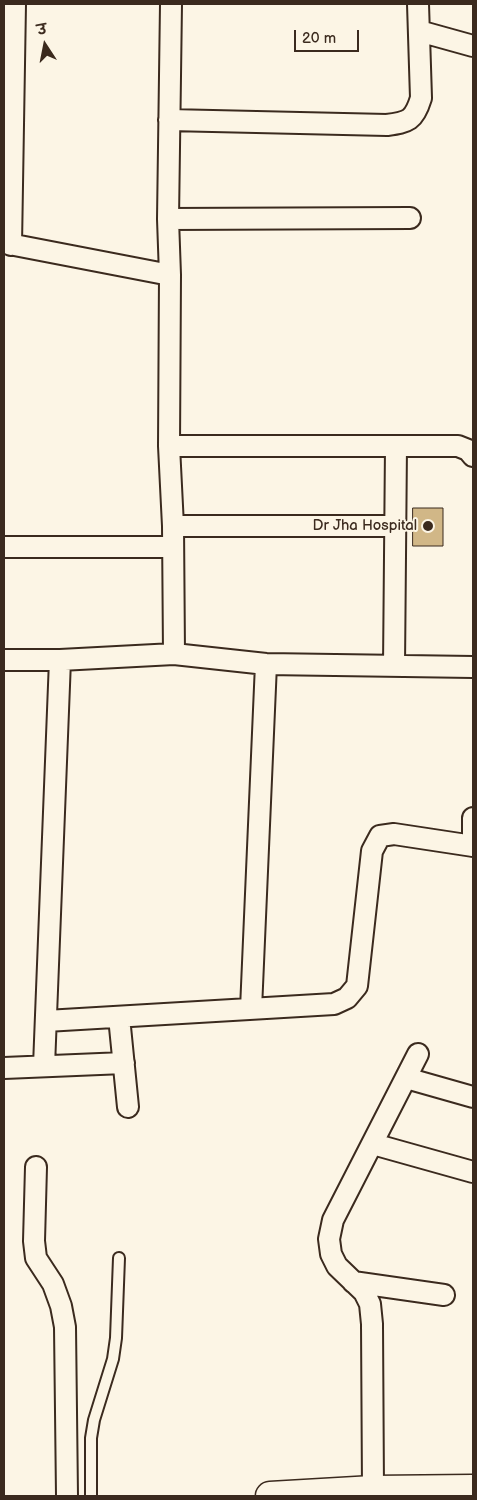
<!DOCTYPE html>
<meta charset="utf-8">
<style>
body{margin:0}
#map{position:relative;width:477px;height:1500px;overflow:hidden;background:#fcf5e5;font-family:"Balsamiq Sans","Playpen Sans Deva",sans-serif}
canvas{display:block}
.frame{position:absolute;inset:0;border:5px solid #3b2a1e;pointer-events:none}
.north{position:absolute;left:20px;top:20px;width:50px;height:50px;-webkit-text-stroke:4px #fcf5e5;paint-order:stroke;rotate:349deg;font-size:14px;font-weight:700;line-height:20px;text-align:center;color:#3b2a1e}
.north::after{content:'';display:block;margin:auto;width:18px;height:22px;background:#3b2a1e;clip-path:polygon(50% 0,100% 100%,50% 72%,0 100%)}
.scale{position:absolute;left:294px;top:30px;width:65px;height:22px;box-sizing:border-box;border:2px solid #3b2a1e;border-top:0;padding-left:6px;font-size:15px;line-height:18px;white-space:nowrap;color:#3b2a1e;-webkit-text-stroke:4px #fcf5e5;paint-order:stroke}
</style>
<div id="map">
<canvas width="477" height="1500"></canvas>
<div class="frame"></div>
<div class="north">उ</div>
<div class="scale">20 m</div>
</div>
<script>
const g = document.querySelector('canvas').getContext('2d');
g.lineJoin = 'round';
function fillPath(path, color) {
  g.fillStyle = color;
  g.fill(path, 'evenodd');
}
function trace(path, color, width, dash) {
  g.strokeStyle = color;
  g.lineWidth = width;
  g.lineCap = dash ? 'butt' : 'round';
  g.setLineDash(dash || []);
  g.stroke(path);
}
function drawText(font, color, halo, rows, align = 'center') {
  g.font = font + ' "Balsamiq Sans",sans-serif';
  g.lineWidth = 4;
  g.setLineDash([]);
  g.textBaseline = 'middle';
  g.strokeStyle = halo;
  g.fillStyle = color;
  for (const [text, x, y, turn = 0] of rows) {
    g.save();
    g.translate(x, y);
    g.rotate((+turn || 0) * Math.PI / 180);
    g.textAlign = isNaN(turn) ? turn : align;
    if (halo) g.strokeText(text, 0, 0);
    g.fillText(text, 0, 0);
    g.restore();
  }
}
const building = new Path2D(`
 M413,508H443V546H413Z`);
const service = new Path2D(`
 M91,1496V1438L94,1420L113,1359L116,1338L119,1258`);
const minor = new Path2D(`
 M171,4L168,219L170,275L169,446L173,526L174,654
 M419,31L473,46
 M169,120L387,125C408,122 414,121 421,98L418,4
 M168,219L410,218
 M4,243L170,275
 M11,245L15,4
 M169,446H458L468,450L473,456
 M173,526H395
 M4,547H172
 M4,660H60L174,654L266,664L473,667
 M394,666L396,446
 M473,846V818
 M251,1009L266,664
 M119,1017L128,1107
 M46,1021L334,1004L347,998L357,986L372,851L380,836L394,834L473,846
 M44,1066L60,660
 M4,1068L124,1063
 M406,1078L473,1097
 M373,1144L473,1172
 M36,1167L34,1241L36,1258L53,1284L61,1306L65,1327L67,1496
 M353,1282L444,1295
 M373,1490L372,1324L370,1304L364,1292L337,1266L331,1254L329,1239L333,1220L418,1054`);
const primary = new Path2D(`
 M270,1496L373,1490L473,1489`);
const markers = [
 [428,526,6,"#3b2a1e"]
];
const poiNames = [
 ["Dr Jha Hospital",417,526]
];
fillPath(building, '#d1b787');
trace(building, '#3b2a1e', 1);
trace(service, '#3b2a1e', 14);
trace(minor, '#3b2a1e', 24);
trace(primary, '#3b2a1e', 31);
trace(service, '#fcf5e5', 10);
trace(minor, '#fcf5e5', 20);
trace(primary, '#fcf5e5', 28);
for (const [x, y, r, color] of markers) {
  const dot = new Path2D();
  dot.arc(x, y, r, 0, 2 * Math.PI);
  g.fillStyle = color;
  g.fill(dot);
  trace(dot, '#fcf5e5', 2);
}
drawText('15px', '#3b2a1e', '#fcf5e5', poiNames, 'right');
</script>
